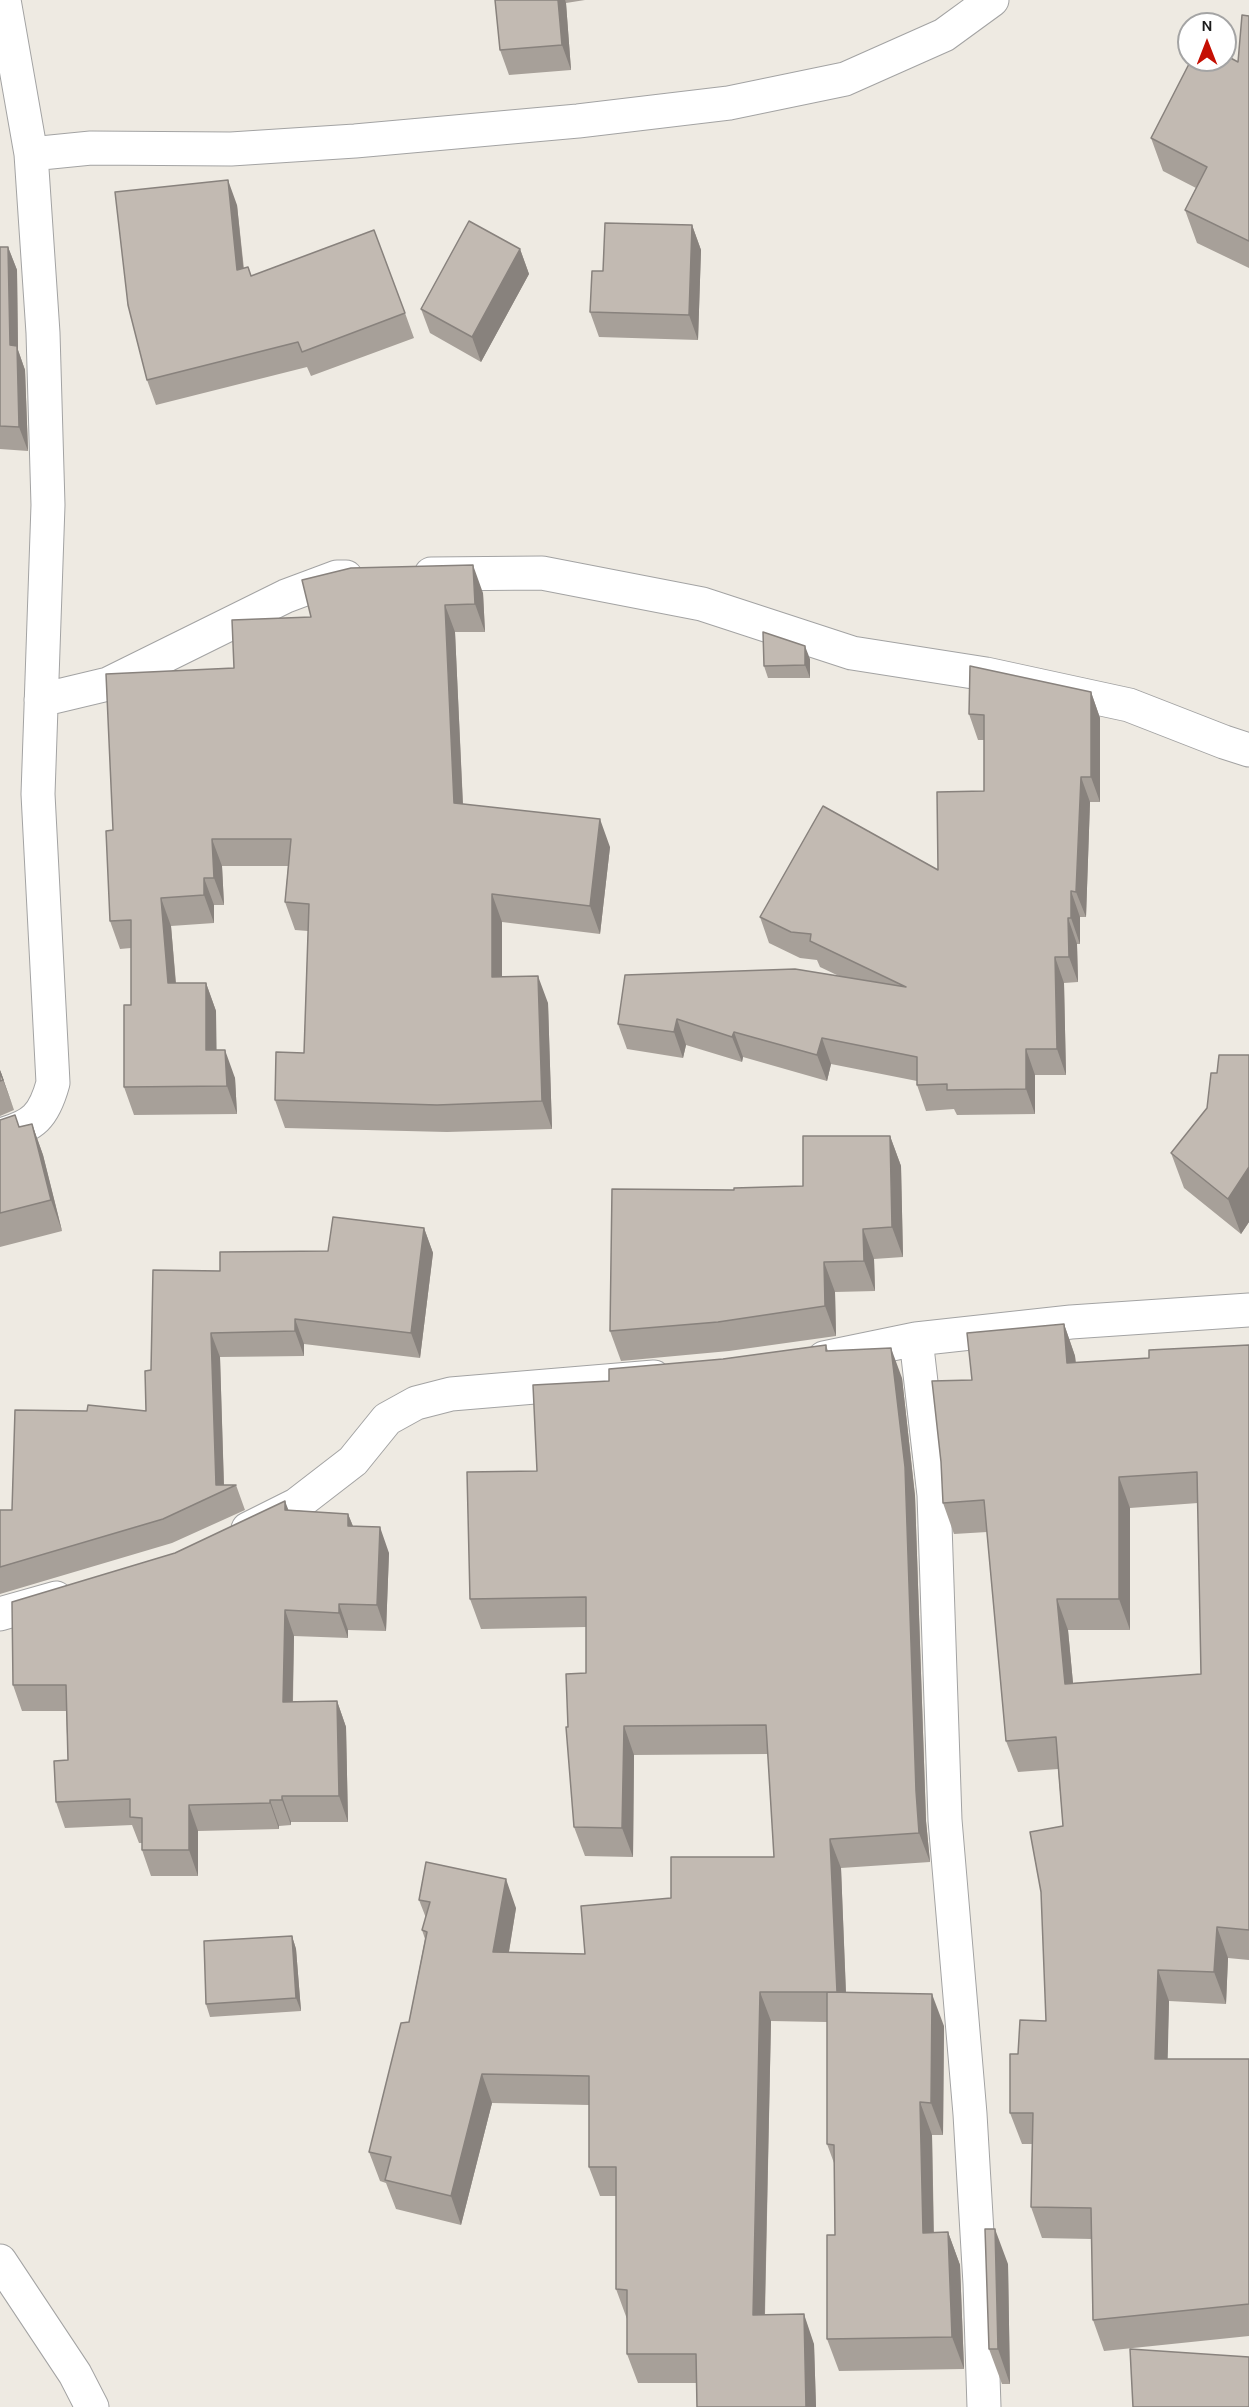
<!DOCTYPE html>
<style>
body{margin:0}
#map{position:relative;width:1249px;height:2407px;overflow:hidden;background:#eeeae2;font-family:Karla,sans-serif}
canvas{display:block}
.north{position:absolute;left:1177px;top:12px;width:60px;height:60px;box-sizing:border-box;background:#fff;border:2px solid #a4a4a4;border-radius:50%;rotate:0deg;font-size:16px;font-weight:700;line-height:24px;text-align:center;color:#1c1c1c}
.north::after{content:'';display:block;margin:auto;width:21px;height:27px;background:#c50f03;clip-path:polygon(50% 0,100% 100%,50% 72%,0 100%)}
</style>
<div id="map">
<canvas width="1249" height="2407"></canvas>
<div class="north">N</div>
</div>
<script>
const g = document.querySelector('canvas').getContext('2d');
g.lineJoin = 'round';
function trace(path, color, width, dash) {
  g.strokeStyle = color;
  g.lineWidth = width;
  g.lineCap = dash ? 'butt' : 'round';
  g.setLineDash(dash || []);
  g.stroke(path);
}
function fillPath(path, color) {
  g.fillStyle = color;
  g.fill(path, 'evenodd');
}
const minor = new Path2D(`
 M31,154L91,148L231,149L355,141L578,121L729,103L845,79L944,35L992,0
 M431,574L542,573L702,604L852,653L986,674L1129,705L1224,742L1249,750
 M41,700L108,684L286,596L337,577H346
 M0,1135C34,1126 44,1116 53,1083L38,794L48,505L43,333L31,154L4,0
 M916,1339L934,1495L945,1820L970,2114L980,2284L984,2407
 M824,1358L916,1339L1071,1322L1249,1310
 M248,1529L296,1505L353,1461L387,1419L416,1403L451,1394L654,1377
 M0,1614L56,1598
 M0,2261L75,2374L92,2407`);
const wall = new Path2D(`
 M495,0H585L566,3L571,70L509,75L500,50Z
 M1249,16V268L1197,243L1185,210L1196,188L1163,171L1151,138L1238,62Z
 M237,205L244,269L251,276L405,313L414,338L311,376L307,367L156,405L147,380Z
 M692,225L701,250L698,340L599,337L590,312L603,271Z
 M0,247H8L17,270L18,350L25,370L28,451L0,449Z
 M520,249L529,274L481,362L430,333L421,309Z
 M483,593L485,632H455L463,804L610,847L600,934L502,922V977L548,1003L552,1129L447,1132L285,1128L275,1100L304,1053L308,931L295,930L285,902L288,866H222L224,905H214V923L171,926L176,983H206L216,1011V1050L235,1078L237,1114L134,1115L124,1087L131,1005V948L120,949L110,921L113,830L234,668L311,617Z
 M810,659V678H768L764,666Z
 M1091,692L1100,718V802H1090L1086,917H1080V944H1077L1078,982L1064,983L1066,1075H1035V1114L957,1115L954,1109L926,1111L917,1085V1081L831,1064L827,1081L743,1057L742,1062L686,1045L683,1058L627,1049L618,1024L839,976L820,967L817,960L800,958L769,943L760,917L938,870L984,791V740H978L969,714Z
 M1249,1055V1222L1241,1234L1184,1188L1171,1153L1207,1108L1217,1073Z
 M0,1070L14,1110L0,1116Z
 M0,1120L19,1127L32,1124L43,1155L62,1231L0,1247Z
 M890,1136L901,1166L903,1257L874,1259L875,1291L835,1292L836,1336L729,1351L621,1361L610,1331L734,1190L803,1186Z
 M424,1228L433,1253L420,1358L304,1344V1356L220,1357L224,1485H236L245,1510L172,1543L0,1594V1510H12L87,1411H146L151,1370L220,1271L328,1251Z
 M1064,1324L1075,1356L1076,1363L1149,1358L1249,1345V1960L1228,1958L1226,2004L1169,2001L1167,2059H1249V2336L1104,2351L1093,2320L1092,2239L1042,2238L1031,2207L1032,2144H1022L1010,2113L1018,2054L1046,2021L1063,1826L1058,1769L1018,1772L1006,1741L987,1532L954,1534L943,1503L972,1380ZM1198,1503L1201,1674L1073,1683L1068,1630H1130V1508Z
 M826,1345L828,1351L902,1378L915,1496L926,1821L930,1862L841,1868L846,1992L944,2026L943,2135H932L934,2233L948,2232L960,2265L964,2369L839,2371L827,2339L835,2235L834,2163L827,2144V2022L771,2021L765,2315L814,2344L816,2407H697V2383H638L627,2354V2319L616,2289V2196H600L589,2167V2105L492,2103L461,2225L396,2209L386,2183L380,2181L369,2152L409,2022L425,1939L422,1930L426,1918L419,1900L516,1908L509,1952L585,1954L671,1898L774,1857L768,1754L634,1755L633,1857L585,1856L574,1827L568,1727L586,1673V1627L481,1629L470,1599L537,1471L609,1381L723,1359Z
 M289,1510L348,1514L353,1526L389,1553L386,1631L348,1630V1638L294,1636L293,1702L337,1701L346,1727L348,1822H291V1825L279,1826V1829L198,1831V1876H151L142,1850V1843H139L132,1825L65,1828L56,1802L68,1760L66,1711H22L13,1685L175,1553Z
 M292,1936L296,1949L301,2011L210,2017L206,2004Z
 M1008,2264L1010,2384H1002L989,2349Z`);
const shadedWall = new Path2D(`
 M558,0H565L566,3L571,70L562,45Z
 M228,180L237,205L246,295L237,270Z
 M692,225L701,250L698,340L689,315Z
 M8,247L17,270L18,350L25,370L28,451L19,427L10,345Z
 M520,249L529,274L481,362L472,337Z
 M473,565L483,593L485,632L475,604Z
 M445,605L455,632L464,830L454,803Z
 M805,646L810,659V678L805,665Z
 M1091,692L1100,718V802L1091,777Z
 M1081,777L1090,802L1086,917L1076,892Z
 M600,819L610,847L600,934L590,906Z
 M212,839L222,866L224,905L214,878Z
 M204,878L214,905V923L204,895Z
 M1071,891L1080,917V944L1071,918Z
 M492,894L502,922V1005L492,977Z
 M161,898L171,926L178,1011L168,983Z
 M1068,918L1077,944L1078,982L1069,957Z
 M1055,957L1064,983L1066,1075L1057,1049Z
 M538,976L548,1003L552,1129L542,1101Z
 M206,983L216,1011L217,1077L206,1050Z
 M677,1019L686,1045L683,1058L674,1032Z
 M734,1032L743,1057L742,1062L732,1037Z
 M822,1038L831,1064L827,1081L817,1055Z
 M1026,1049L1035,1075V1114L1026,1089Z
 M225,1050L235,1078L237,1114L227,1086Z
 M0,1070L14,1110L0,1072Z
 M32,1124L43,1155L62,1231L51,1200Z
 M890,1136L901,1166L903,1257L892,1227Z
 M1249,1167V1222L1241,1234L1228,1199Z
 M424,1228L433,1253L420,1358L411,1333Z
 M863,1229L874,1259L875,1291L864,1261Z
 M824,1262L835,1292L836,1336L825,1306Z
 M295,1319L304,1344V1356L295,1331Z
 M1064,1324L1075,1356L1078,1394L1067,1363Z
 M211,1333L220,1357L224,1490L216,1485Z
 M891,1348L902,1378L915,1496L926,1821L930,1862L919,1833L916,1791Z
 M1119,1477L1130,1508V1630L1119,1599Z
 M285,1501L295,1527L285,1510Z
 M348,1514L358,1539L348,1526Z
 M380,1527L389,1553L386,1631L377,1605Z
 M1057,1599L1068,1630L1076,1715L1065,1684Z
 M339,1604L348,1630V1638L339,1613Z
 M285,1610L294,1636L292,1728L283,1702Z
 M337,1701L346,1727L348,1822L339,1796Z
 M624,1726L634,1755L633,1857L622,1828Z
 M282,1796L291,1822V1825L282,1800Z
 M270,1800L279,1826V1829L270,1803Z
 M189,1805L198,1831V1876L189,1850Z
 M830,1839L841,1868L847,2022L837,1992Z
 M506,1879L516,1908L504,1981L493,1952Z
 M1217,1927L1228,1958L1226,2004L1214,1972Z
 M292,1936L296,1949L301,2011L296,1998Z
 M1158,1970L1169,2001L1167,2090L1155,2059Z
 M760,1992L771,2021L764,2344L753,2315Z
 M932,1994L944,2026L943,2135L931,2103Z
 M482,2074L492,2103L461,2225L451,2196Z
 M920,2102L932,2135L934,2265L923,2233Z
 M995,2229L1008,2264L1010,2384L998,2349Z
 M948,2232L960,2265L964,2369L952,2337Z
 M804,2314L814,2344L816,2407H806Z`);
const building = new Path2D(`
 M495,0H558L562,45L500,50Z
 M1242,15L1249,16V241L1185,210L1207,167L1151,138L1191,60H1225V55L1238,62Z
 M228,180L237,270L248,267L251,276L374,230L405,313L302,352L298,342L147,380L128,305L115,192Z
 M469,221L520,249L472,337L421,309Z
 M605,223L692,225L689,315L590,312L592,271H603Z
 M0,247H8L10,345L17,346L19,427L0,426Z
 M473,565L475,604L445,605L454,803L600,819L590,906L492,894V977L538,976L542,1101L437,1105L275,1100L276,1052L304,1053L309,904L285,902L291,839H212L214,878H204V895L161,898L168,983H206V1050H225L227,1086L124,1087V1005H131V920L110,921L106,831L113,830L106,674L234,668L232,620L311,617L302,580L351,568Z
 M763,632L805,646V665L764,666Z
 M970,666L1091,692V777H1081L1076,892L1071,891V918H1068L1069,957H1055L1057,1049H1026V1089L947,1090V1084L917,1085V1057L822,1038L817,1055L734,1032L732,1037L677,1019L674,1032L618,1024L625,975L795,969L906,987L810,941L811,934L791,932L760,917L823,806L938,870L937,792L984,791V715L969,714Z
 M1219,1055H1249V1167L1228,1199L1171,1153L1207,1108L1211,1073H1217Z
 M0,1072L3,1080L0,1081Z
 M15,1115L19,1127L32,1124L51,1200L0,1213V1120Z
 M803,1136H890L892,1227L863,1229L864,1261L824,1262L825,1306L718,1322L610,1331L612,1189L734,1190V1188L803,1186Z
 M333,1217L424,1228L411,1333L295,1319V1331L211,1333L216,1485H236L163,1519L0,1567V1510H12L15,1410L87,1411L88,1405L146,1411L145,1371L151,1370L153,1270L220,1271V1252L328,1251Z
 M1064,1324L1067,1363L1149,1358V1350L1249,1345V1930L1217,1927L1214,1972L1158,1970L1155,2059H1249V2304L1093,2320L1091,2208L1031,2207L1033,2113H1010V2054H1018L1020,2020L1046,2021L1041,1892L1030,1832L1063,1826L1056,1737L1006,1741L984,1500L943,1503L941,1462L932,1381L972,1380L967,1333ZM1197,1472L1201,1674L1065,1684L1057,1599H1119V1477Z
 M826,1345V1351L891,1348L905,1467L916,1791L919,1833L830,1839L837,1992H760L753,2315L804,2314L806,2407H697L696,2354H627V2290L616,2289V2167H589V2076L482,2074L451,2196L385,2180L391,2157L369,2152L401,2023L409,2022L427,1932L422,1930L430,1902L419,1900L426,1862L506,1879L493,1952L585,1954L581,1906L671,1898V1857H774L766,1725L624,1726L622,1828L574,1827L566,1727H568L566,1674L586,1673V1597L470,1599L467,1472L537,1471L533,1385L609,1381V1369L723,1359Z
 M285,1501V1510L348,1514V1526L380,1527L377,1605L339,1604V1613L285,1610L283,1702L337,1701L339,1796H282V1800H270V1803L189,1805V1850H142V1818L130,1817V1799L56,1802L54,1761L68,1760L66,1685H13L12,1602L175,1553Z
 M292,1936L296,1998L206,2004L204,1941Z
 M827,1992L932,1994L931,2103L920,2102L923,2233L948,2232L952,2337L827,2339V2235H835L834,2145L827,2144Z
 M985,2229H995L998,2349H989Z
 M1130,2349L1249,2357V2407H1133Z`);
trace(minor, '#a3a3a3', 35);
trace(minor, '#fff', 33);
fillPath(wall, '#a7a099');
fillPath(shadedWall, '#88827d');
fillPath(building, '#c2bab2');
trace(building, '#88827d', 1.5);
</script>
